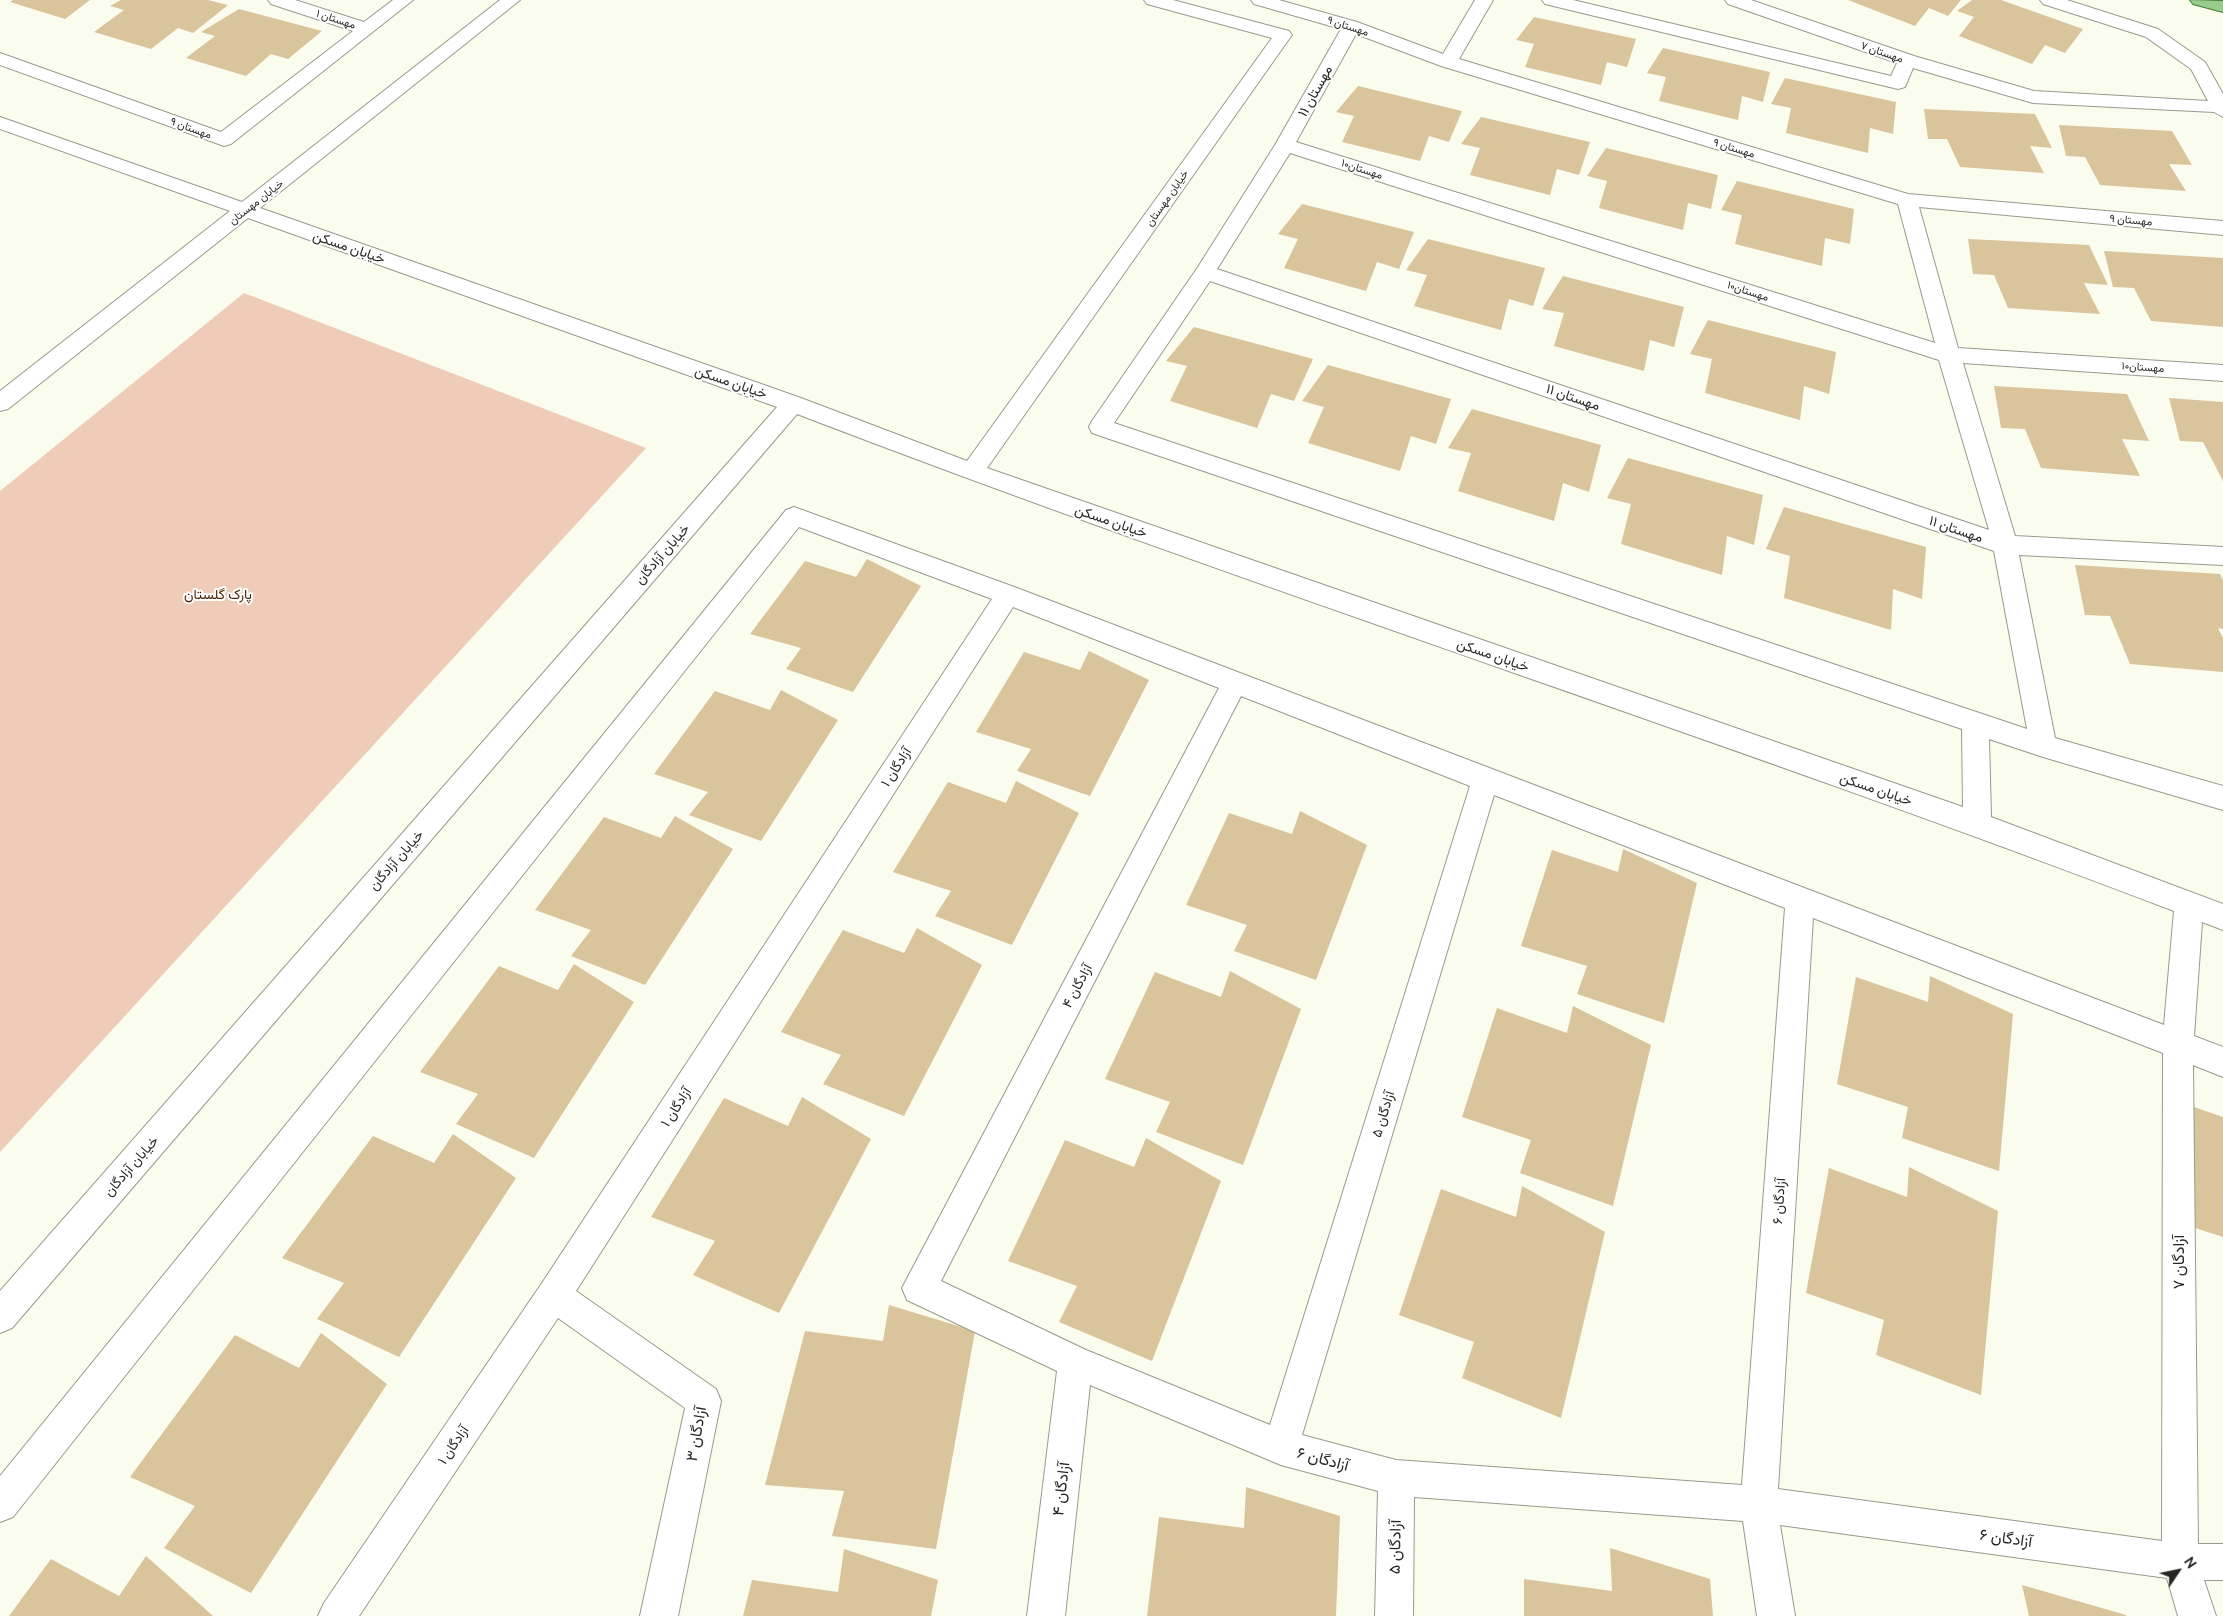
<!DOCTYPE html>
<meta charset="utf-8">
<style>
body{margin:0}
#map{position:relative;width:2223px;height:1616px;overflow:hidden;background:#fafcee;font-family:Ubuntu,sans-serif}
canvas{display:block}
.north{position:absolute;left:2153px;top:1546px;width:50px;height:50px;-webkit-text-stroke:4px #fff;paint-order:stroke;rotate:56deg;font-size:14px;font-weight:700;line-height:20px;text-align:center;color:#272823}
.north::after{content:'';display:block;margin:auto;width:18px;height:22px;background:#272823;clip-path:polygon(50% 0,100% 100%,50% 72%,0 100%)}
</style>
<div id="map">
<canvas width="2223" height="1616"></canvas>
<div class="north">N</div>
</div>
<script>
const g = document.querySelector('canvas').getContext('2d');
g.lineJoin = 'round';
function fillPath(path, color) {
  g.fillStyle = color;
  g.fill(path, 'evenodd');
}
function trace(path, color, width, dash) {
  g.strokeStyle = color;
  g.lineWidth = width;
  g.lineCap = dash ? 'butt' : 'round';
  g.setLineDash(dash || []);
  g.stroke(path);
}
function drawText(font, color, halo, rows, align = 'center') {
  g.font = font + ' Ubuntu,Vazirmatn,sans-serif';
  g.lineWidth = 4;
  g.setLineDash([]);
  g.textBaseline = 'middle';
  g.strokeStyle = halo;
  g.fillStyle = color;
  for (const [text, x, y, turn = 0] of rows) {
    g.save();
    g.translate(x, y);
    g.rotate((+turn || 0) * Math.PI / 180);
    g.textAlign = isNaN(turn) ? turn : align;
    if (halo) g.strokeText(text, 0, 0);
    g.fillText(text, 0, 0);
    g.restore();
  }
}
const green = new Path2D(`
 M244,293L646,448L0,1152V491Z`);
const building = new Path2D(`
 M13,0H90L65,19L10,2Z
 M121,0H208L228,5L193,33L178,28L151,49L94,32L124,10L110,6Z
 M1848,0H1961L1948,16L1929,8L1915,26Z
 M1972,0H2001L2083,29L2065,53L2045,45L2032,64L1959,36L1974,17L1957,11Z
 M239,9L322,31L288,59L271,54L246,76L186,58L215,36L201,32Z
 M1534,17L1636,39L1627,67L1607,62L1601,85L1525,67L1534,44L1516,40Z
 M1663,48L1770,72L1763,102L1742,96L1738,120L1659,101L1666,77L1647,73Z
 M1785,78L1896,102L1893,134L1870,128L1868,153L1786,133L1791,108L1771,104Z
 M1358,86L1462,111L1449,142L1429,136L1420,161L1342,142L1354,116L1336,112Z
 M1924,109L2035,114L2052,148L2030,146L2044,173L1960,167L1947,139H1928Z
 M1481,117L1590,142L1579,175L1557,169L1550,195L1470,175L1480,148L1461,144Z
 M2059,125L2172,131L2192,165L2169,164L2186,191L2100,185L2085,157L2066,156Z
 M1606,148L1718,175L1711,209L1688,203L1683,230L1599,208L1607,181L1587,176Z
 M1737,181L1854,209L1850,244L1825,238L1822,266L1735,244L1742,215L1721,210Z
 M1302,204L1414,232L1399,269L1377,262L1366,291L1284,268L1298,239L1278,234Z
 M1428,239L1545,268L1533,306L1509,299L1501,330L1414,306L1427,275L1406,270Z
 M1968,239L2089,245L2108,285L2084,283L2100,314L2008,308L1994,275L1973,274Z
 M2104,251L2223,258V327L2151,321L2134,288L2113,287Z
 M1563,276L1684,307L1674,347L1650,340L1644,371L1554,346L1564,313L1542,309Z
 M1708,320L1836,352L1829,394L1804,386L1800,420L1705,393L1712,359L1690,354Z
 M1194,327L1313,359L1294,401L1271,394L1257,428L1170,401L1187,366L1166,361Z
 M1328,365L1451,399L1436,444L1411,436L1400,471L1308,443L1324,407L1302,401Z
 M1994,386L2127,394L2149,441L2122,439L2140,476L2041,468L2025,429L2001,428Z
 M2169,398L2223,402V481L2203,442L2180,441Z
 M1472,409L1601,445L1589,492L1563,483L1554,521L1458,491L1471,453L1448,448Z
 M1628,458L1763,495L1754,545L1727,536L1722,575L1621,544L1631,504L1607,498Z
 M1784,507L1926,547L1922,599L1893,589L1891,630L1784,598L1790,556L1766,549Z
 M867,559L921,586L853,692L786,669L801,648L750,634L805,561L856,577Z
 M2075,565L2220,574L2223,580V629L2218,628L2223,638V672L2130,664L2110,616L2085,615Z
 M1089,651L1149,680L1090,796L1017,771L1031,749L976,732L1024,652L1080,670Z
 M781,690L838,720L761,841L689,815L708,792L654,774L715,691L770,710Z
 M1016,781L1079,813L1012,945L935,916L951,891L893,872L948,782L1006,803Z
 M1300,811L1367,845L1316,980L1234,951L1247,925L1186,905L1229,813L1292,834Z
 M675,816L733,849L645,985L571,956L591,930L535,910L604,817L661,838Z
 M1623,849L1697,883L1664,1023L1577,994L1587,966L1521,946L1552,850L1618,872Z
 M917,928L982,965L904,1116L823,1084L841,1055L781,1032L843,930L904,953Z
 M574,964L634,1002L534,1158L456,1124L478,1094L420,1072L499,966L558,990Z
 M1230,971L1301,1009L1243,1165L1156,1132L1170,1102L1105,1079L1155,972L1221,997Z
 M1930,976L2013,1014L1999,1171L1902,1138L1908,1107L1837,1084L1856,977L1928,1002Z
 M1573,1006L1651,1045L1613,1206L1520,1173L1531,1140L1462,1117L1497,1008L1567,1033Z
 M802,1097L871,1139L779,1313L693,1275L715,1241L651,1217L724,1098L788,1126Z
 M2194,1107L2223,1117V1237L2189,1226Z
 M453,1134L516,1178L399,1357L317,1319L344,1283L282,1258L373,1136L434,1163Z
 M1146,1138L1221,1181L1152,1361L1059,1322L1077,1286L1008,1261L1065,1140L1134,1167Z
 M1909,1167L1998,1211L1981,1395L1876,1355L1884,1320L1806,1293L1829,1168L1907,1197Z
 M1522,1186L1605,1232L1561,1418L1462,1378L1474,1342L1399,1315L1441,1189L1516,1217Z
 M889,1305L975,1331L936,1549L832,1536L844,1491L765,1485L805,1331L883,1341Z
 M321,1333L387,1384L251,1593L164,1548L195,1506L130,1477L235,1335L299,1368Z
 M1246,1487L1340,1516L1336,1616H1147L1159,1517L1244,1528Z
 M1610,1548L1710,1579L1713,1616H1524V1579L1612,1591Z
 M844,1549L938,1580L931,1616H743L752,1580L838,1592Z
 M146,1556L213,1616H9L51,1559L119,1596Z
 M2022,1585L2126,1615V1616H2029Z`);
const minor = new Path2D(`
 M268,0H295L364,22L393,0H413L231,144L224,146L0,65V53L221,132L353,31L271,4Z
 M500,0H520L260,208L801,398L967,461L1272,38L1147,4L1144,0H1173L1289,31L1292,35L1289,39L987,468L1963,807L1962,729L1092,433L1089,427L1092,421L1198,267L1275,145L1341,29L1254,4L1251,0H1279L1357,22L1443,54L1475,0H1493L1459,59L1908,194L2223,221V235L1919,207L1958,348L2223,365V381L1963,363L2015,536L2223,547V565L2019,555L2055,738L2223,786V810L2043,757L1989,739L1991,817L2223,904V930L2202,922L2194,1036L2223,1047V1077L2193,1065L2198,1544H2223V1580H2204L2216,1616H2178L2167,1578L1780,1525L1795,1616H1757L1743,1521L1414,1497L1413,1616H1375L1378,1491L1281,1465L1090,1385L1065,1616H1027L1057,1371L907,1300L902,1288L1219,688L1013,607L576,1291L716,1389L721,1401L678,1616H640L685,1408L558,1318L359,1616H318L324,1603L542,1283L992,599L799,527L13,1517L0,1522V1476L786,510L794,507L1017,588L2164,1025L2174,911C1718,737 1253,589 797,414L12,1328L0,1333V1291L777,407L248,218L8,409L0,411V391L230,211L0,129V117L242,202ZM1356,34L1441,66L1898,204L1935,343L1296,142ZM1290,153L1939,360L1989,530L1217,269ZM1210,281L1994,551L2027,729L1114,423ZM1241,696L1470,786L1270,1425L1086,1350L941,1281ZM1494,795L1785,908L1742,1485L1396,1460L1302,1435ZM1813,918L2163,1053L2162,1541L1778,1489Z
 M1542,0H1573L1891,76L1897,63L1728,4L1725,0H1751L1914,56L2034,91L2208,101L2191,69L2146,37L2043,4L2040,0H2067L2158,29L2205,62L2223,94V117L2214,112L2033,103L1913,68L1905,87L1898,89L1545,4Z`);
const major = new Path2D(`
 M2190,0L2223,1V12L2193,4Z`);
const farStreetnames = [
 ["مهستان ۱",336,19,18],
 ["مهستان ۹",1348,26,18],
 ["مهستان ۷",1882,52,19],
 ["مهستان ۹",191,128,20],
 ["مهستان ۹",1734,148,17],
 ["مهستان۱۰",1362,169,18],
 ["خیابان مهستان",1167,198,-55],
 ["خیابان مهستان",256,202,-38],
 ["مهستان ۹",2131,220,5],
 ["مهستان۱۰",1748,291,18],
 ["مهستان۱۰",2143,367,4]
];
const streetNames = [
 ["مهستان ۱۱",1315,91,-61],
 ["خیابان مسکن",349,247,19],
 ["خیابان مسکن",731,382,19],
 ["مهستان ۱۱",1573,397,19],
 ["خیابان مسکن",1111,521,19],
 ["مهستان ۱۱",1956,529,19],
 ["خیابان آزادگان",662,554,-49],
 ["خیابان مسکن",1493,655,19],
 ["آزادگان ۱",896,767,-57],
 ["خیابان مسکن",1876,789,19],
 ["خیابان آزادگان",396,860,-49],
 ["آزادگان ۴",1077,986,-62],
 ["آزادگان ۱",676,1107,-57],
 ["آزادگان ۵",1383,1114,-73],
 ["خیابان آزادگان",131,1166,-49],
 ["آزادگان ۶",1779,1201,-86],
 ["آزادگان ۱",453,1445,-56]
];
const parkNames = [
 ["پارک گلستان",218,594]
];
const nearStreetnames = [
 ["آزادگان ۷",2179,1262,-90],
 ["آزادگان ۳",696,1434,-80],
 ["آزادگان ۶",1323,1459,15],
 ["آزادگان ۴",1061,1489,-83],
 ["آزادگان ۶",2006,1538,8],
 ["آزادگان ۵",1395,1547,-89]
];
fillPath(green, '#eeccb7');
fillPath(building, '#dac49c');
trace(minor, '#989a8d', 2);
trace(major, '#437c35', 2);
fillPath(minor, '#fff');
fillPath(major, '#97cc8b');
drawText('11px', '#272823', '#fff', farStreetnames);
drawText('14px', '#272823', '#fff', streetNames);
drawText('14px', '#4c2508', '#fff', parkNames);
drawText('16px', '#272823', '#fff', nearStreetnames);
</script>
